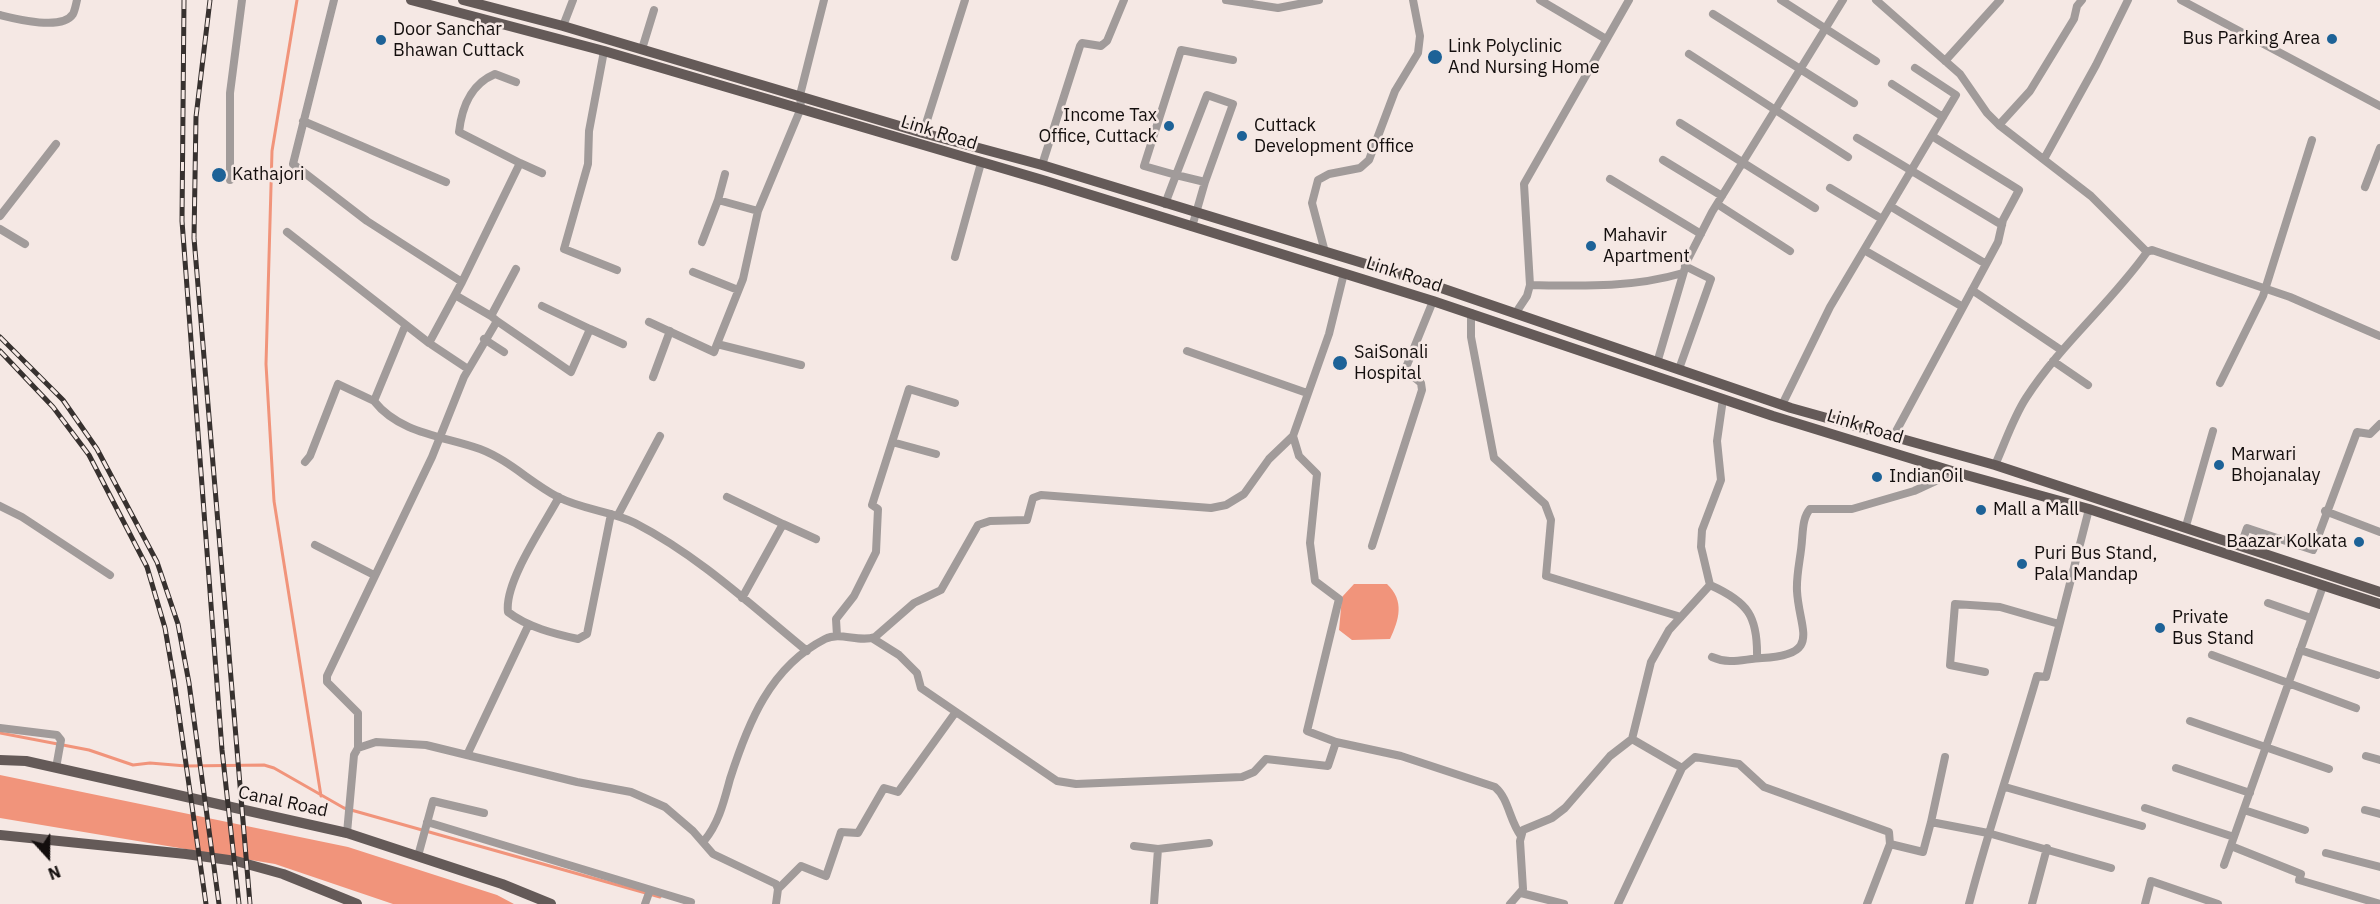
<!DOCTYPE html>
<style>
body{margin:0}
#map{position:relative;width:2380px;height:904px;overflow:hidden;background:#f5e8e4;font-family:"IBM Plex Sans",sans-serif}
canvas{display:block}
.north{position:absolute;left:18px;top:826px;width:60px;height:60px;-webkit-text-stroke:4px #f5e8e4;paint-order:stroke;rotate:159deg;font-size:16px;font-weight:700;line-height:24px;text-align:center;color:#130e0d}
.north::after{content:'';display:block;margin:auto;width:21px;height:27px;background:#130e0d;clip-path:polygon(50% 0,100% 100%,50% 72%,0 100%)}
</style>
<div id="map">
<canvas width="2380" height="904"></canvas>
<div class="north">N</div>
</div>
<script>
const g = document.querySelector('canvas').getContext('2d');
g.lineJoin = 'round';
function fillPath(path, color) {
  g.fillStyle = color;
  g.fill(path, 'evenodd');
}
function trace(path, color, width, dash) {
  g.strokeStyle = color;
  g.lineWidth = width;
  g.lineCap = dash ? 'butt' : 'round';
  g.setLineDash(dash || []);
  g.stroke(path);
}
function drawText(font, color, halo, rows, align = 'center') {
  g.font = font + ' "IBM Plex Sans",sans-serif';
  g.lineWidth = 5;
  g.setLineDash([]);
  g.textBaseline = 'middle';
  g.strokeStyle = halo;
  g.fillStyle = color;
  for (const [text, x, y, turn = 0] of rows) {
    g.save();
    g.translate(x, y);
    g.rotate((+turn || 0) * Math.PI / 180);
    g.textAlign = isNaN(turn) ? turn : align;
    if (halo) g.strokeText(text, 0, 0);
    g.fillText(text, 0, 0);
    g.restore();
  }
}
const water = new Path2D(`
 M1354,584H1387C1405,601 1399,620 1390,639L1352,640L1339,630L1342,597Z
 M0,775L348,847L497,895L514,904H393L275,864L0,818Z`);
const stream = new Path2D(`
 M297,0L272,151L266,364L274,501L321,796
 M0,733L89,750L133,765L150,763L186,766L264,765L274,768L344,808L660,897`);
const minor = new Path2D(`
 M1226,0L1278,8L1319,0
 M1540,0L1606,39
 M1781,0L1876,61
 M1876,0L1960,74L1987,113L1999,125L2091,196L2147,252
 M2181,0L2380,106
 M1713,14L1854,103
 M0,15C16,19 62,31 73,14C75,10 76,4 77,0
 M563,26L573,0
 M642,49L654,10
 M604,51L589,131L588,164L564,249L617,270
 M1689,54L1848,157
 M1945,61L2000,0
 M516,82L495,74C471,84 462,106 459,132L520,163
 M1892,84L1943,117
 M303,121L446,182
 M1680,123L1815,208
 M1999,125L2030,91L2074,19L2077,6L2082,0
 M923,133L965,0
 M1857,138L2002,225
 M2044,159L2096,65L2128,0
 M1663,160L1722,196
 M1042,165L1080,46L1082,43L1101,46L1107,41L1124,0
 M1610,179L1701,234
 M230,180V93L242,0
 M2365,187L2380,148
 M1830,188L1882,219
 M718,200L725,174
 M1165,204L1176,175L1144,166L1181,50L1233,60
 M1717,204L1790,251
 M1890,206L1986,264
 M0,216L56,144
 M1192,227L1205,182L1176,175L1207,95L1233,104L1205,182
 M0,229L25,244
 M287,232L429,343L462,282L367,221L293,164L334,0
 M702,242L718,200L758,211
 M1864,250L1963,307
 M1325,252L1312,203L1318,180L1329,174L1360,168L1369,160L1395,91L1418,53L1420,36L1413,0
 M955,257L981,163
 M693,272L738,290
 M462,282L520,163L542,173
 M1530,285C1582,286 1632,288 1683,273
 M1972,290L2061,350
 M455,295L491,316
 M542,306L590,329
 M1471,313V337L1494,458L1545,504L1551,520L1546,576L1681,617
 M1515,314L1527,296L1530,285L1524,184L1629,0
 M497,321L491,316L516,269
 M649,322L714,352L717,344
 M484,339L504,352
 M429,343L468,369
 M1187,351L1307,393
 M2053,361L2088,385
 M1657,363L1687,261L1712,212L1843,0
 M801,365L717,344L743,279L758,211L801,108L800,95L824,0
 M1679,369L1711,279L1685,266
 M653,377L670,331
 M2220,383L2263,296L2312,140
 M374,401C400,434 444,436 480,449C509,460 531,483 558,497C583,510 612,511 635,523C699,556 753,607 807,651
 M1782,405L1830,307L1956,95L1915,68
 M1293,436L1299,456L1317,474L1310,543L1315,581L1339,599L1307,731L1336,742
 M1893,437L1998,242L2003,220L2019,190L1932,136
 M892,442L936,454
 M305,462L310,456L338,384L374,401L405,326
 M1995,465C2005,443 2013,418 2026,398C2061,344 2110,304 2147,252L2152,250L2290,297L2380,336
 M559,497C544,525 504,582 508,612C527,627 555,634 578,639L587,634L611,514
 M727,497L783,524
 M0,506L22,517L110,575
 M2325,511L2380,532
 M618,515L660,436
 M2186,526L2213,431
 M315,545L374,575
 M2241,545L2247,528L2313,550L2357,432L2370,434L2380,424
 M1372,546L1422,390L1421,383L1405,370L1433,301
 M1710,585C1748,602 1758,616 1757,658
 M742,598L783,524L816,539
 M2268,603L2311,618
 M837,636L836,619L854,596L876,552L878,509L872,505L909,389L955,403
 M872,638L899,655L917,673L921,688L1057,781L1076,784L1242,777L1254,772L1266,759L1328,766L1336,742L1401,756L1495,787C1509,799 1509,820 1521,836
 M2300,650L2377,675
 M2212,655L2356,708
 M1712,657C1730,665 1743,659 1762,658C1823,655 1799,630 1797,591C1796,574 1801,557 1802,540C1803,529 1803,517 1810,509H1852L1914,491L1955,472
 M1985,672L1950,665L1955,604L2000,607L2059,624
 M2190,721L2329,769
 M0,728L57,735L61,740L56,768
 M358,748V713L327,682V676L432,457L464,377L497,321L571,372L590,329L623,344
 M468,753L529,624
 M2366,756L2380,760
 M1682,768L1695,757L1739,764L1764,787L1889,832L1890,844
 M2176,768L2250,793
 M2005,787L2142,826
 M2145,808L2234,837
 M2244,810L2305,830
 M2365,810L2380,814
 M427,822L691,902
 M1931,822L1945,757
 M347,833L354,755L358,748L376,742L426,745L577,782L631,792L665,807L693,831L713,854L776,884L778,889
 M704,841C719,823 724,801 730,779C748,723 770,667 825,639C840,631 859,643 875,637L914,603L941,590L978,525L990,521L1027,520L1033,498L1041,495L1211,508L1226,505L1244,494L1269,459L1293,436L1329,334L1344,273
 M1134,846L1158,849
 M2231,846L2301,874L2299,880L2380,904
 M2326,853L2380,867
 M418,856L433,801L484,813
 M2224,865L2323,586
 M1521,893L1564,904
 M645,904L650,890
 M776,904L778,889L801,866L826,876L841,832L858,833L884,788L898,792L955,713
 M1154,904L1158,849L1209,843
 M1510,904L1523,889L1520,841L1523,830L1552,818L1565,808L1610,756L1632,739L1651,662L1669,630L1710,585L1701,547L1702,530L1721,480L1717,441L1723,399
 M1618,904L1682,768L1632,739
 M1867,904L1890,844L1923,852L1931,822L1988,833L2111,868
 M1969,904C1989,827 2015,752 2037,676L2046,677L2089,509
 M2032,904L2047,848
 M2145,904L2151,881L2218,904`);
const major = new Path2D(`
 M411,0L604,51L1046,181L1433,301L1773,416L1955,472L2089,509L2380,604
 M463,0L563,26L923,133L1042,165L1415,279L1791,408L1995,465L2380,592
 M0,760L26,761L347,833L502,884L551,904
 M0,835L186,854L236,861L283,874L357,904`);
const rail = new Path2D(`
 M184,0L182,221L222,750L239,904
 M210,0L196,117L194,238L250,904
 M0,337L63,400L97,449L157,562L178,624L189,683L219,904
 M0,351L53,407L89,455L147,567L165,628L174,680L206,904`);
const markers = [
 [2332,39,6,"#1d6297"],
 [381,40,6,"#1d6297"],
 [1435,57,8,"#1d6297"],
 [1169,126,6,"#1d6297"],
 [1242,136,6,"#1d6297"],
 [219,175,8,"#1d6297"],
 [1591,246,6,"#1d6297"],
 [1340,363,8,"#1d6297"],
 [2219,465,6,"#1d6297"],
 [1877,477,6,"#1d6297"],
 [1981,510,6,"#1d6297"],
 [2359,542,6,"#1d6297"],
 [2022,564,6,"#1d6297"],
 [2160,628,6,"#1d6297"]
];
const poiNames = [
 ["Door Sanchar",393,30],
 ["Bhawan Cuttack",393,51],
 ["Bus Parking Area",2320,39,"right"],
 ["Link Polyclinic",1448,47],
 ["And Nursing Home",1448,68],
 ["Income Tax",1157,116,"right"],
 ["Office, Cuttack",1157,137,"right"],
 ["Cuttack",1254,126],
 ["Development Office",1254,147],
 ["Kathajori",232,175],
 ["Mahavir",1603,236],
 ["Apartment",1603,257],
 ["SaiSonali",1354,353],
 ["Hospital",1354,374],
 ["Marwari",2231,455],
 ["Bhojanalay",2231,476],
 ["IndianOil",1889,477],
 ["Mall a Mall",1993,510],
 ["Baazar Kolkata",2347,542,"right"],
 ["Puri Bus Stand,",2034,554],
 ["Pala Mandap",2034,575],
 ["Private",2172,618],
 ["Bus Stand",2172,639]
];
const streetNames = [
 ["Link Road",939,133,17],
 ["Link Road",1404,275,18],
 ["Link Road",1865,427,17],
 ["Canal Road",283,802,12]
];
fillPath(water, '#f1947b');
trace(stream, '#f1947b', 3);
trace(minor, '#a19b9a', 8);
trace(major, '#645a58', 10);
trace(rail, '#37312f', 5);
trace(rail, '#f5e8e4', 3, [9]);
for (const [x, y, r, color] of markers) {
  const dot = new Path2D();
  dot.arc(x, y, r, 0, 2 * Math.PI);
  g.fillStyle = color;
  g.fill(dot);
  trace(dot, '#f5e8e4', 2);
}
drawText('18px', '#130e0d', '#f5e8e4', poiNames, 'left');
drawText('18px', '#130e0d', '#f5e8e4', streetNames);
</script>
